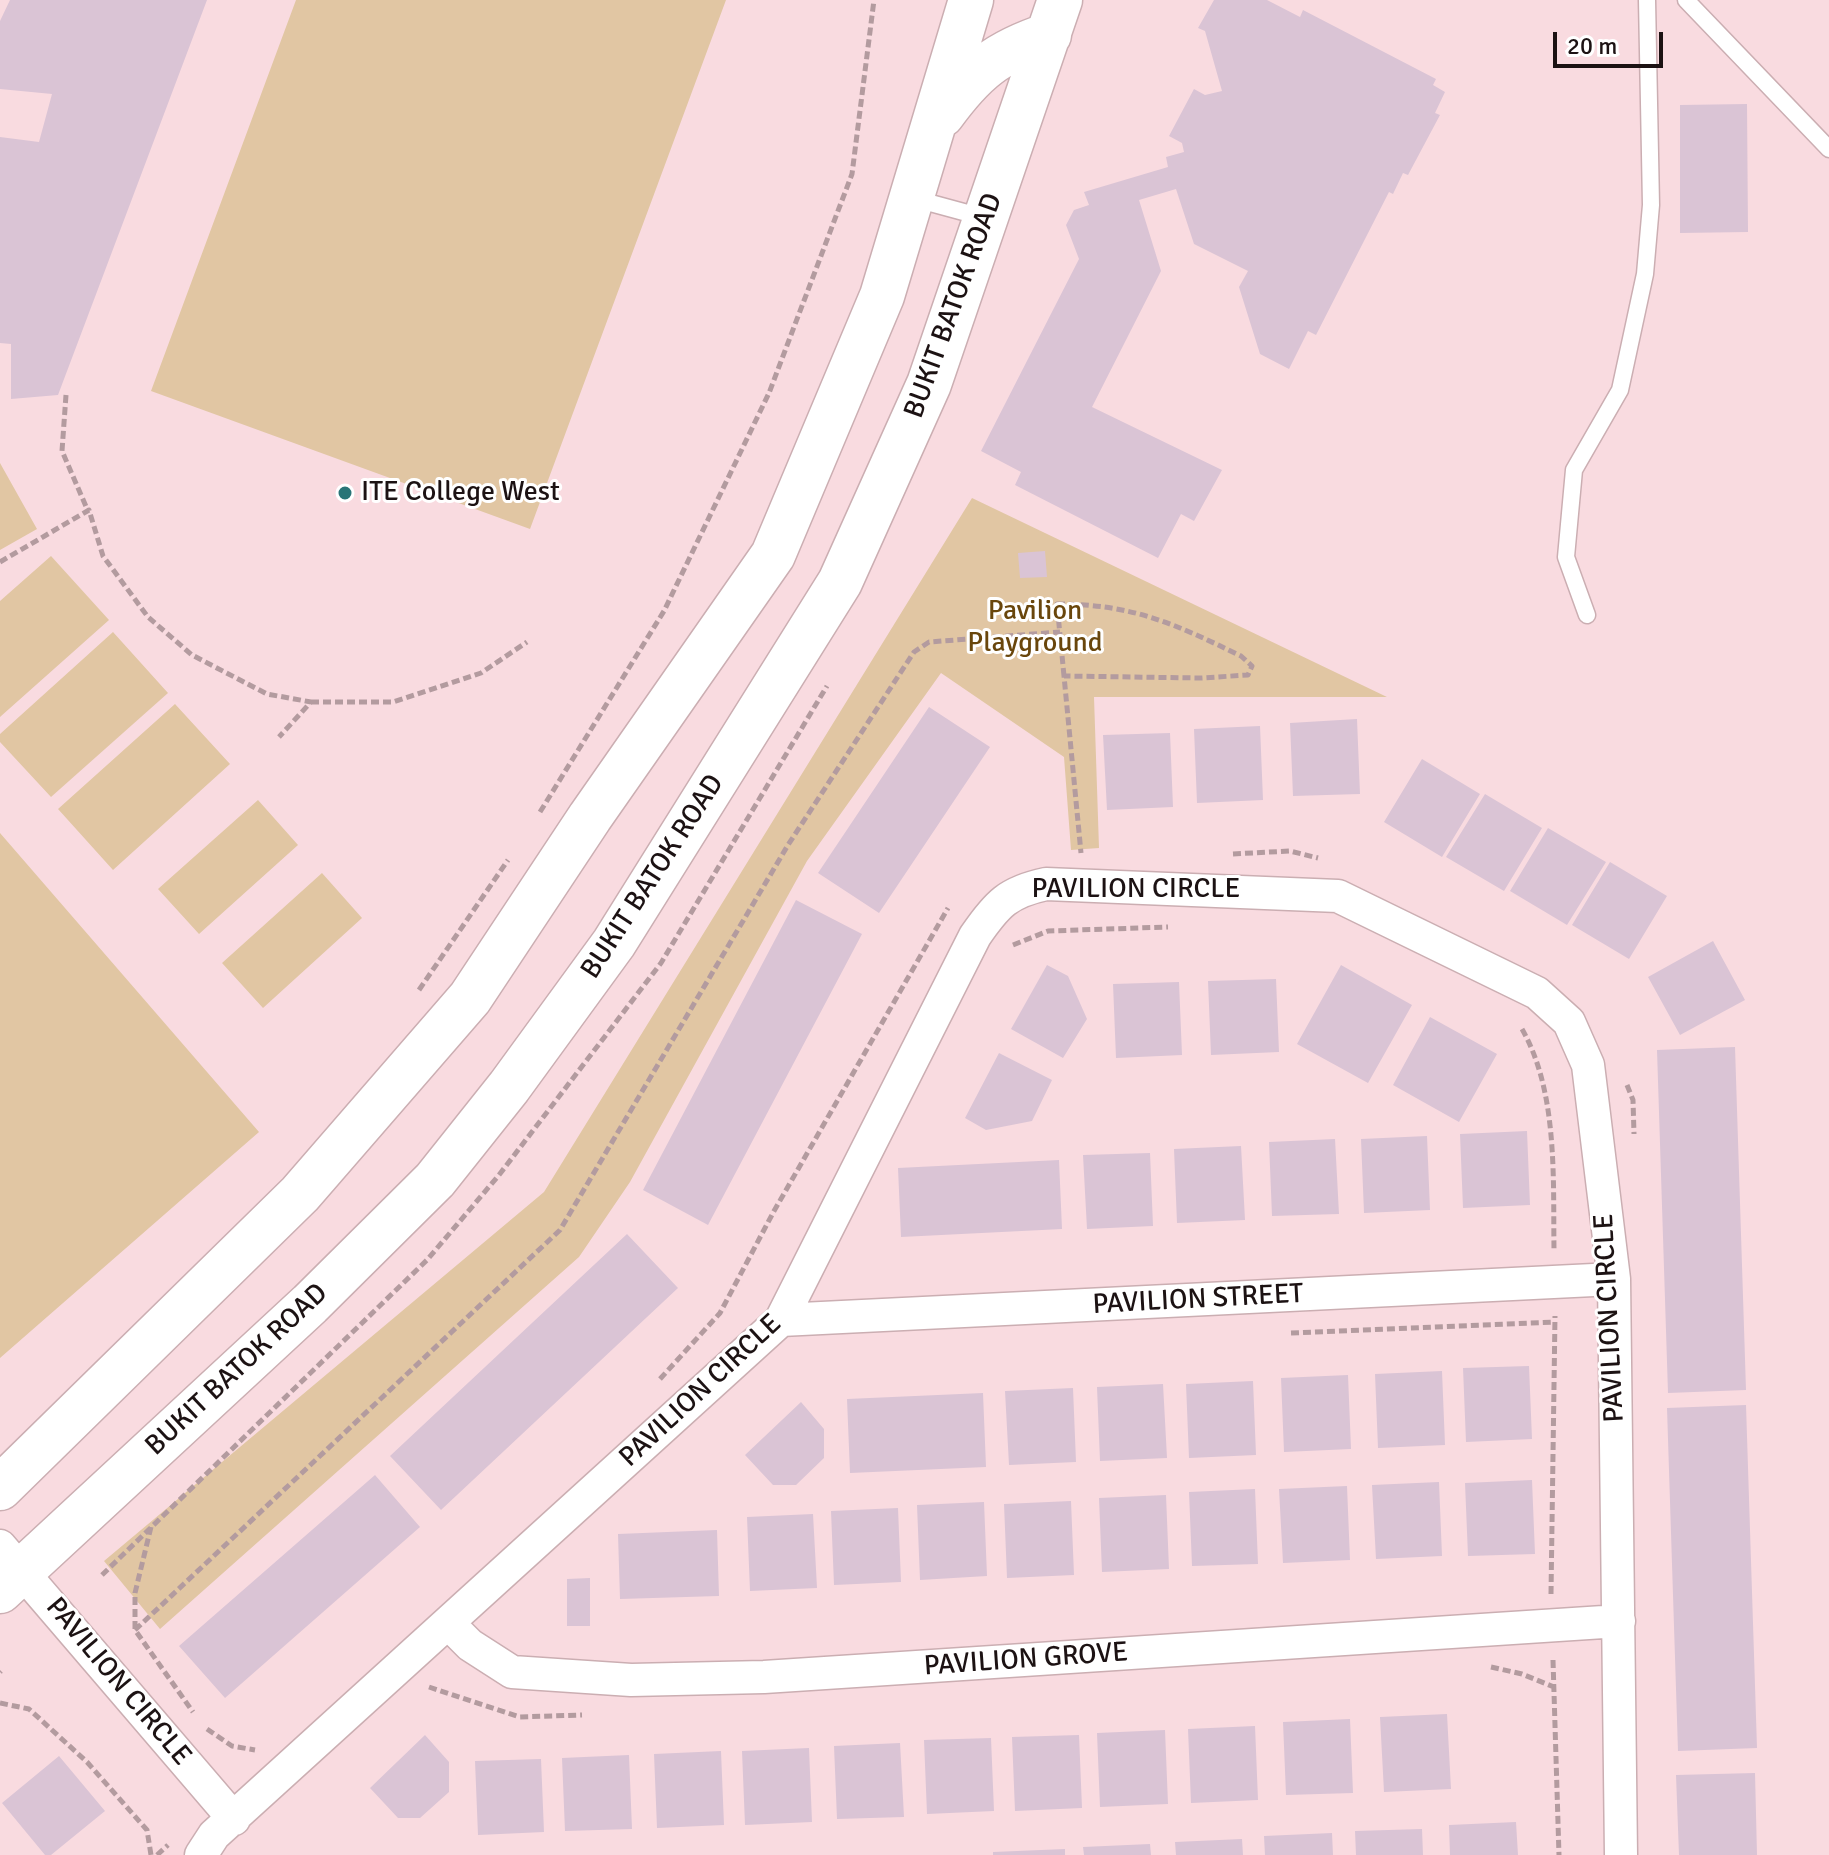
<!DOCTYPE html>
<style>
body{margin:0}
#map{position:relative;width:1829px;height:1855px;overflow:hidden;background:#f9dbe0;font-family:Signika,sans-serif}
canvas{display:block}
.scale{position:absolute;left:1553px;top:32px;width:110px;height:36px;box-sizing:border-box;border:4px solid #1c1213;border-top:0;padding-left:10px;font-size:24px;line-height:28px;white-space:nowrap;color:#1c1213;-webkit-text-stroke:6px #fff;paint-order:stroke}
</style>
<div id="map">
<canvas width="1829" height="1855"></canvas>
<div class="scale">20 m</div>
</div>
<script>
const g = document.querySelector('canvas').getContext('2d');
g.lineJoin = 'round';
function fillPath(path, color) {
  g.fillStyle = color;
  g.fill(path, 'evenodd');
}
function trace(path, color, width, dash) {
  g.strokeStyle = color;
  g.lineWidth = width;
  g.lineCap = dash ? 'butt' : 'round';
  g.setLineDash(dash || []);
  g.stroke(path);
}
function drawText(font, color, halo, rows, align = 'center') {
  g.font = font + ' Signika,sans-serif';
  g.lineWidth = 6;
  g.setLineDash([]);
  g.textBaseline = 'middle';
  g.strokeStyle = halo;
  g.fillStyle = color;
  for (const [text, x, y, turn = 0] of rows) {
    g.save();
    g.translate(x, y);
    g.rotate((+turn || 0) * Math.PI / 180);
    g.textAlign = isNaN(turn) ? turn : align;
    if (halo) g.strokeText(text, 0, 0);
    g.fillText(text, 0, 0);
    g.restore();
  }
}
const green = new Path2D(`
 M296,0H726L530,529L151,391Z
 M0,463L37,529L0,550Z
 M972,498L1387,697H1094L1099,848L1071,850L1064,757L941,673L807,861L630,1182L579,1257L160,1629L104,1561L544,1192Z
 M51,556L109,620L0,717V601Z
 M113,632L168,693L51,797L0,742V734Z
 M175,704L230,764L113,870L58,809Z
 M258,800L298,845L199,934L158,889Z
 M0,833L259,1132L0,1358Z
 M322,873L362,918L263,1008L222,963Z`);
const building = new Path2D(`
 M10,0H207L58,395L11,399V344L0,343V137L39,142L52,94L0,89V21Z
 M1214,0H1267L1300,17L1303,10L1436,79L1433,85L1445,92L1435,113L1440,115L1408,175L1403,173L1393,194L1389,192L1316,335L1308,331L1289,369L1260,354L1239,287L1248,271L1194,244L1176,189L1139,200L1161,271L1092,407L1222,470L1194,521L1181,514L1158,558L1015,485L1021,472L981,451L1079,259L1066,225L1074,210L1089,205L1084,192L1168,167L1166,157L1184,152L1182,143L1169,136L1194,89L1205,95L1222,91L1205,31L1198,28Z
 M1747,104L1748,232L1680,233V105Z
 M1045,551L1047,577L1020,578L1018,553Z
 M929,707L990,747L879,913L818,873Z
 M1357,719L1360,794L1293,796L1290,723Z
 M1260,726L1263,800L1197,803L1194,729Z
 M1170,733L1173,807L1107,810L1103,735Z
 M1422,759L1480,794L1442,857L1384,822Z
 M1485,794L1542,828L1504,891L1446,857Z
 M1548,828L1606,862L1567,925L1510,891Z
 M1610,862L1667,896L1629,959L1572,925Z
 M796,900L862,934L708,1225L643,1190Z
 M1713,941L1745,1000L1680,1035L1648,977Z
 M1047,965L1068,976L1087,1019L1063,1058L1011,1029Z
 M1341,965L1412,1005L1368,1083L1297,1044Z
 M1276,979L1279,1052L1211,1055L1208,981Z
 M1179,982L1182,1055L1116,1058L1113,984Z
 M1430,1017L1497,1054L1459,1122L1393,1085Z
 M1735,1047L1746,1390L1668,1393L1657,1050Z
 M999,1053L1052,1080L1032,1121L986,1130L965,1118Z
 M1527,1131L1530,1205L1463,1208L1460,1134Z
 M1427,1136L1430,1210L1364,1213L1361,1139Z
 M1335,1139L1339,1214L1272,1216L1269,1142Z
 M1241,1146L1245,1220L1177,1223L1174,1149Z
 M1150,1153L1153,1226L1087,1229L1083,1155Z
 M1059,1160L1062,1229L901,1237L898,1168Z
 M627,1234L678,1288L441,1510L390,1456Z
 M1529,1366L1532,1439L1466,1442L1463,1368Z
 M1442,1371L1445,1445L1378,1448L1375,1374Z
 M1348,1375L1351,1449L1284,1452L1281,1378Z
 M1253,1381L1256,1455L1189,1458L1186,1384Z
 M1163,1384L1167,1458L1100,1461L1097,1387Z
 M1073,1388L1076,1462L1009,1465L1005,1391Z
 M983,1393L986,1467L850,1473L847,1399Z
 M801,1402L824,1429V1458L796,1485H773L745,1455Z
 M1746,1405L1757,1748L1678,1751L1667,1408Z
 M375,1475L420,1527L225,1698L179,1646Z
 M1532,1480L1535,1554L1468,1556L1465,1483Z
 M1439,1482L1442,1556L1376,1559L1372,1485Z
 M1347,1486L1350,1560L1283,1563L1279,1489Z
 M1255,1489L1258,1564L1192,1566L1189,1492Z
 M1166,1495L1169,1569L1102,1572L1099,1498Z
 M1071,1501L1074,1575L1007,1578L1004,1504Z
 M984,1502L987,1576L920,1580L917,1505Z
 M898,1508L901,1582L834,1585L831,1511Z
 M813,1514L817,1588L750,1591L747,1517Z
 M717,1530L719,1596L620,1599L618,1534Z
 M590,1578V1626H567V1579Z
 M1447,1714L1451,1789L1384,1792L1380,1717Z
 M1350,1719L1353,1793L1286,1795L1283,1722Z
 M1255,1726L1258,1800L1191,1803L1188,1729Z
 M1165,1730L1168,1804L1100,1807L1097,1733Z
 M425,1735L449,1762V1792L420,1818H398L370,1788Z
 M1079,1735L1082,1808L1015,1811L1012,1737Z
 M991,1738L994,1811L927,1814L924,1740Z
 M900,1743L904,1817L837,1819L834,1746Z
 M809,1748L812,1822L745,1825L742,1751Z
 M721,1751L724,1825L657,1828L654,1754Z
 M629,1755L632,1829L565,1831L562,1758Z
 M59,1756L105,1811L51,1855H45L2,1803Z
 M541,1759L544,1832L478,1835L475,1761Z
 M1755,1773L1757,1855H1679L1676,1775Z
 M1516,1822L1518,1855H1450L1449,1825Z
 M1422,1829L1423,1855H1356L1355,1831Z
 M1332,1833L1333,1855H1265L1264,1836Z
 M1242,1839L1243,1855H1176L1175,1842Z
 M1150,1844L1151,1855H1084L1083,1847Z
 M1065,1849V1855H993V1852Z`);
const path = new Path2D(`
 M66,395L62,451L88,511
 M0,562L89,510L103,556L148,617L192,655L267,694L311,702L279,737
 M1064,676L1057,604C1133,604 1175,624 1241,656L1252,666L1248,675L1201,678L1064,676L1081,853
 M311,702H393L481,673L527,642
 M540,812L664,611L769,393L852,174L874,0
 M1233,854L1290,851L1318,858
 M1013,945L1048,931L1168,927
 M419,990L508,860
 M1522,1029C1558,1092 1553,1179 1554,1250
 M1627,1085L1633,1100L1634,1134
 M1291,1333L1554,1322
 M660,1379L720,1313L774,1211L948,908
 M151,1527L135,1593V1630L193,1712
 M102,1575L427,1260L499,1175L661,963L827,686
 M1551,1594L1555,1316
 M135,1630L560,1230L788,845L914,652L929,642L1060,632
 M1553,1660L1559,1855
 M1491,1667L1522,1674L1554,1687
 M0,1672L1,1671
 M429,1687L520,1717L582,1715
 M0,1703L29,1709L87,1762L147,1830L151,1855
 M207,1729L232,1746L255,1750
 M157,1855L168,1845`);
const service = new Path2D(`
 M1686,0L1829,149
 M912,198L982,217
 M1587,615L1566,557L1574,470L1620,390L1645,274L1651,205L1647,0`);
const minor = new Path2D(`
 M781,1320L1614,1279
 M0,1546L234,1819
 M449,1624L470,1645L512,1672L631,1680L764,1677L1619,1621
 M201,1855L214,1835L781,1320L975,936C997,904 1008,892 1046,884L1338,896L1537,993L1569,1022L1588,1065L1614,1279L1621,1855`);
const primary = new Path2D(`
 M942,115C974,71 997,52 1049,35
 M0,1488L300,1194L470,998L590,817L773,555L882,296L971,0
 M0,1591L310,1304L435,1180L509,1087L614,943L840,582L929,384L1060,0`);
const markers = [
 [345,493,8,"#297477"]
];
const streetNames = [
 ["BUKIT BATOK ROAD",954,306,-70],
 ["BUKIT BATOK ROAD",653,877,-57],
 ["PAVILION CIRCLE",1136,890],
 ["PAVILION STREET",1198,1300,-3],
 ["PAVILION CIRCLE",1610,1318,-93],
 ["BUKIT BATOK ROAD",237,1370,-43],
 ["PAVILION CIRCLE",701,1391,-43],
 ["PAVILION GROVE",1026,1660,-4],
 ["PAVILION CIRCLE",118,1682,50]
];
const poiNames = [
 ["ITE College West",361,493]
];
const parkNames = [
 ["Pavilion",1035,612],
 ["Playground",1035,644]
];
fillPath(green, '#e1c6a3');
fillPath(building, '#dac4d5');
trace(service, '#cbaeb2', 19);
trace(minor, '#cbaeb2', 35);
trace(primary, '#cbaeb2', 47);
trace(path, '#b39b9f', 5, [8, 4]);
trace(service, '#fff', 16);
trace(minor, '#fff', 32);
trace(primary, '#fff', 44);
for (const [x, y, r, color] of markers) {
  const dot = new Path2D();
  dot.arc(x, y, r, 0, 2 * Math.PI);
  g.fillStyle = color;
  g.fill(dot);
  trace(dot, '#fff', 3);
}
drawText('28px', '#1c1213', '#fff', streetNames);
drawText('28px', '#1c1213', '#fff', poiNames, 'left');
drawText('28px', '#69460c', '#fff', parkNames);
</script>
